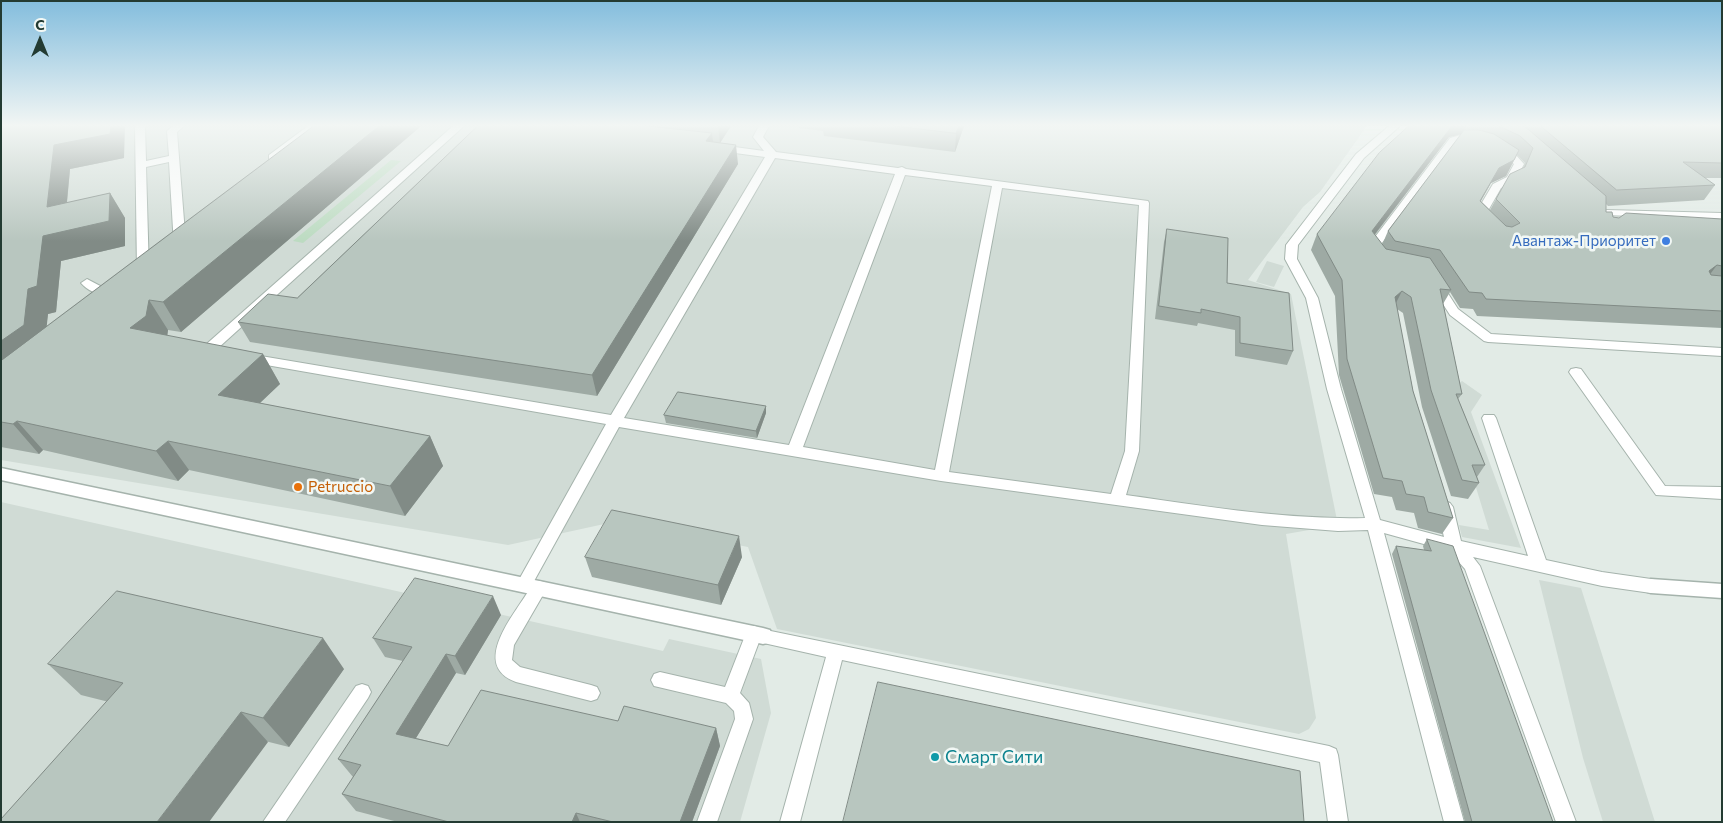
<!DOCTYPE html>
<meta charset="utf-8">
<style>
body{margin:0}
#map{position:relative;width:1723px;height:823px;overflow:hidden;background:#e2ebe6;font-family:Commissioner,sans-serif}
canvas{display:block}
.frame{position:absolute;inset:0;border:2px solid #233b32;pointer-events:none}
.north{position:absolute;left:15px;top:15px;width:50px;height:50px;-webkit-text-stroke:4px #f2f8f5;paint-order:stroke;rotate:0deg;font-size:14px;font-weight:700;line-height:20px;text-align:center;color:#233b32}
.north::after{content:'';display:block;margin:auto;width:18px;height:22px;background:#233b32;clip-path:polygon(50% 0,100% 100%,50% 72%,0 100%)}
</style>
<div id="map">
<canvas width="1723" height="823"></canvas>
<div class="frame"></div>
<div class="north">С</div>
</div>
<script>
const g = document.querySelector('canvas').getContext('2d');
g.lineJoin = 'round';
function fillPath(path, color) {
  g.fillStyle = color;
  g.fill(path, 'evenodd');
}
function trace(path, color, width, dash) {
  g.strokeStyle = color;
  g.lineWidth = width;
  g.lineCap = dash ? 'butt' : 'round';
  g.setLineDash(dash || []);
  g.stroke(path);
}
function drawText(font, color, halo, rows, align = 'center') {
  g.font = font + ' Commissioner,sans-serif';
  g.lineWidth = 5;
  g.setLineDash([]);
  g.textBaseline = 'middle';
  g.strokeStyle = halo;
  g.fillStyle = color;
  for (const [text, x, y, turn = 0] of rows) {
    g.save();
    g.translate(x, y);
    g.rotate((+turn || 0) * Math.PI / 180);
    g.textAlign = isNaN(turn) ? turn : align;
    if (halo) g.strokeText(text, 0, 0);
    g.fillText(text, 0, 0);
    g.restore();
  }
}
const built = new Path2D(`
 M1,126H1367L1320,192L1303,207L1248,280L1291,294L1338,525L1286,534L1316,718L1309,729L1299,734L777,629L748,547L618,521L508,545L1,460Z
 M1267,261L1284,266L1274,287L1256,282Z
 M1462,381L1482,395L1471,412L1521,548L1462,537L1459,525L1489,530L1474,481L1450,389Z
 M1,502L663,651L669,639L761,659L771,713L740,822H1Z
 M1539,580L1581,588L1655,822H1603L1583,758Z`);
const green = new Path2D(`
 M391,160L401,161L303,243L293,241Z`);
const service = new Path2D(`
 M135,126H145L146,161L169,156L167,131L173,126H184L177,132L186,246L180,249L174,246L169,162L146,167L149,273L143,277L137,273Z
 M308,126H319L277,159H269V155Z
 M453,126H464L217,349L222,353L221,356L216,357L202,354L201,351L202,348Z
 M759,126H769L763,137L776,152L898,168L902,167L906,169L1148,201L1149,203L1139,451L1126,495C1205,506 1285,520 1365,518L1327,389L1306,298L1285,259L1286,245L1356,154L1389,126H1400L1364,158L1298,245L1297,259L1318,298L1341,389L1380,520L1444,537L1437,507L1440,503L1445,501L1450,503L1453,507L1461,541L1528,556L1482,418L1484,415H1494L1496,418L1546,560L1602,572L1651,579L1657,581L1659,586L1657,591L1651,593L1602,586L1473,557L1480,566L1576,822H1556L1465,569L1449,551L1384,533L1464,822H1444L1368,530L1338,531L1262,525L941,481L619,427L533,583L539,581L545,583L547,588L514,645L512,660L520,667L591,685L597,687L600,693L597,699L591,701L516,682C470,665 514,615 529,590L524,592L518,590L516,585L606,424L249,362L243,358L249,354L611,415L765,157L720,151L715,148L720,145L764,151L753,137ZM775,158L895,174L789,445L624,418ZM905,175L992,186L935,470L803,447ZM1002,188L1139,205L1125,451L1111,494L949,472Z
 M1464,134L1481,141L1476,144L1464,140L1456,142L1379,247L1384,254L1382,256H1374L1367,247L1369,245L1450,138Z
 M1501,147L1515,154L1524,164L1515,181L1501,188L1485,216L1487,219L1486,221H1478L1474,216L1493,184L1507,177L1514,164L1498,152V148Z
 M1607,210L1722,213V219L1603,215L1602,213L1603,211Z
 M87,279L104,288L113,286L119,290C108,301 90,293 81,283Z
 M1436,280L1440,281L1458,309L1491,334L1722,348V356L1488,342L1484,341L1450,315L1430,284Z
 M1576,368L1581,369L1665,486L1722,487V499L1656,495L1571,375L1569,372L1571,369Z
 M754,626L761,629L1329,746L1336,749L1338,755L1348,822H1328L1320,762L842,660L800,822H780L826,657L759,642L740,693L749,703L753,719L717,822H697L735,719L734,711L726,703L654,686L651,680L654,674L660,672L725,687L748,628Z
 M362,684L368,686L371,692L368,698L285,822H263L356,686Z`);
const minor = new Path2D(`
 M1,468L763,628L770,630L772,636L770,642L763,644L1,480Z
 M1651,579L1722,584V598L1651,593L1645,591L1642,586L1645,581Z`);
const wall = new Path2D(`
 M1,126L124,158L70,169L67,203L110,193L125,218V246L61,261L56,312L48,314L46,327L314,126H421L181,332L168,330L167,336L263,354L280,384L259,403L430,436L443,466L405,516L189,470L178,481L43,450L39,454L1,447Z
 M478,126H731L720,143L738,164L597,396L250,342L238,322L297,298Z
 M799,126H964L955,152L824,136L823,131L799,128Z
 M1409,126H1722V178H1705L1715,185L1704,200L1608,206L1606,204V212L1613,217L1619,218L1722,219V328L1477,316L1473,309L1460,308L1450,292L1443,304L1462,394L1458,399L1485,465L1477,477L1479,483L1468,499L1451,496L1422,407L1403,313L1397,309L1413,391L1453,518L1442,534L1418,528L1414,513L1396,510L1392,497L1374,494L1339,375L1335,296L1311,250L1317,234ZM1461,134L1388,231L1382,245L1375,235L1449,137ZM1517,155L1525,163L1523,168L1496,199L1490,210L1481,201L1491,183L1506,176Z
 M1167,229L1227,283L1293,351L1287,365L1235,356V330L1198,323L1197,326L1155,319L1164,242Z
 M766,406V413L757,438L666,423L664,415Z
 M1427,539L1553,822H1465L1392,554L1396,546L1424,550L1423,546Z
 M585,557H742L721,605L592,577Z
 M501,615L465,675L456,673L416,738L448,746L618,721L716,728L720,746L692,822H398L356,811L342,794L353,777L338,759L403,661L385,657L373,638Z
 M48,664L344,669L289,747L81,695Z`);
const shadedWall = new Path2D(`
 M111,126H125L124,158L70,169L64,231L110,193L125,218V246L61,261L56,312L48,314L44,352L1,373V341L28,289L43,236L54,145Z
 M379,126H421L181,332L163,302Z
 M718,126H731L720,143Z
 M959,126H964L955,152L956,133Z
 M1452,126H1466L1462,134L1449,137L1365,247L1372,231Z
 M712,133L714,152L706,141Z
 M736,145L738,164L597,396L592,375Z
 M1519,150L1506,176L1491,183L1472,216L1499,168Z
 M1717,265L1705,281L1709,271Z
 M1402,291L1394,307L1395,297Z
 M149,300L168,330L166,345L130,328Z
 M263,354L280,384L237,425L218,395Z
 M766,406V413L757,438L756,431Z
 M17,421L43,450L39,454L13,424Z
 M430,436L443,466L405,516L390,486Z
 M168,441L189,470L178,481L156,451Z
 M739,536L742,557L721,605L718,585Z
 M493,596L501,615L465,675L455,656Z
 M323,638L344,669L289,747L263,718Z
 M446,654L456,673L408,751L396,734Z
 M241,712L268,742L209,822H157Z
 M716,728L720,746L692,822H680Z
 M576,813L580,822H572Z`);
const building = new Path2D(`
 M1,126H111L110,134L54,145L47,207L110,193L109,221L43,236L37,286L28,289L24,325L1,341Z
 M314,126H379L163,302L149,300L146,316L130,328L263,354L218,395L430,436L390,486L168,441L156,451L17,421L13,424L1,422V361Z
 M478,126H648L712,133L706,141L736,145L592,375L238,322L268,294L297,298Z
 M895,126H959L956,133Z
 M1409,126H1452L1372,231L1386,249L1430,258L1451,290L1440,289L1462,394H1456L1485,465H1472L1479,483L1462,480L1431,390L1411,297L1402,291L1395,297L1413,391L1453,518L1428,512L1424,497L1406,494L1402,481L1383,478L1347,359L1342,280L1317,234L1379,153Z
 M1499,126H1523L1529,130L1606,196V212H1612L1613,217L1619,218L1626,213L1722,219V266L1717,265L1709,271L1711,275L1722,276V311L1486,299L1482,293L1469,292L1440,250L1395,241L1388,231L1464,130H1479L1494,134L1519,150L1514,160L1499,168L1480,201L1506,226L1512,227L1520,223L1496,199L1510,174L1525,167L1533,148L1520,136Z
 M1541,126H1722V163L1683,162L1715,185L1617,190Z
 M1167,229L1228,238L1227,283L1289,293L1293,351L1240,343V317L1201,309V313L1159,306Z
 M678,392L766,406L756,431L664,415Z
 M612,510L739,536L718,585L585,557Z
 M1427,539L1453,546L1553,822H1472L1396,546L1431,551Z
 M415,578L493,596L455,656L446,654L396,734L448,746L481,690L618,721L624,706L716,728L680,822H613L576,813L572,822H449L342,794L361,765L338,759L412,647L373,638Z
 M117,591L323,638L263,718L241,712L157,822H1V819L123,683L48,664Z
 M878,682L1300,771L1304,822H843Z`);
const markers = [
 [1666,241,5,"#3f7fe0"],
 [298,487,5,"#e8710a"],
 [935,757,5,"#0f9aa8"]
];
const shopNames = [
 ["Авантаж-Приоритет",1656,241]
];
const foodNames = [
 ["Petruccio",308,487]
];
const nearCulturenames = [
 ["Смарт Сити",945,757]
];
fillPath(built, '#d0dbd5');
fillPath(green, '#bcdbc1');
trace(service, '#a5b3ac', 2);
trace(minor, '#a5b3ac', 3);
fillPath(service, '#fff');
fillPath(minor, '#fff');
fillPath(wall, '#9eaaa4');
fillPath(shadedWall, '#818b86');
fillPath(building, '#b8c6bf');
trace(building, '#818b86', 1);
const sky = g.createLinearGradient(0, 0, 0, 241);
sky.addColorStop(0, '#83bddd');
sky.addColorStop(0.52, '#f2f6f4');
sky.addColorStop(1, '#f2f6f400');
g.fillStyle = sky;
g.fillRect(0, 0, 1723, 241);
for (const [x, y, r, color] of markers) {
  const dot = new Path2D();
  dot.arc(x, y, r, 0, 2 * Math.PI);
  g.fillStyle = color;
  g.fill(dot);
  trace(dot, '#f2f8f5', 2);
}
drawText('15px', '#366cbe', '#f2f8f5', shopNames, 'right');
drawText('15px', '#c56008', '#f2f8f5', foodNames, 'left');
drawText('18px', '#0d838f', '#f2f8f5', nearCulturenames, 'left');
</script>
